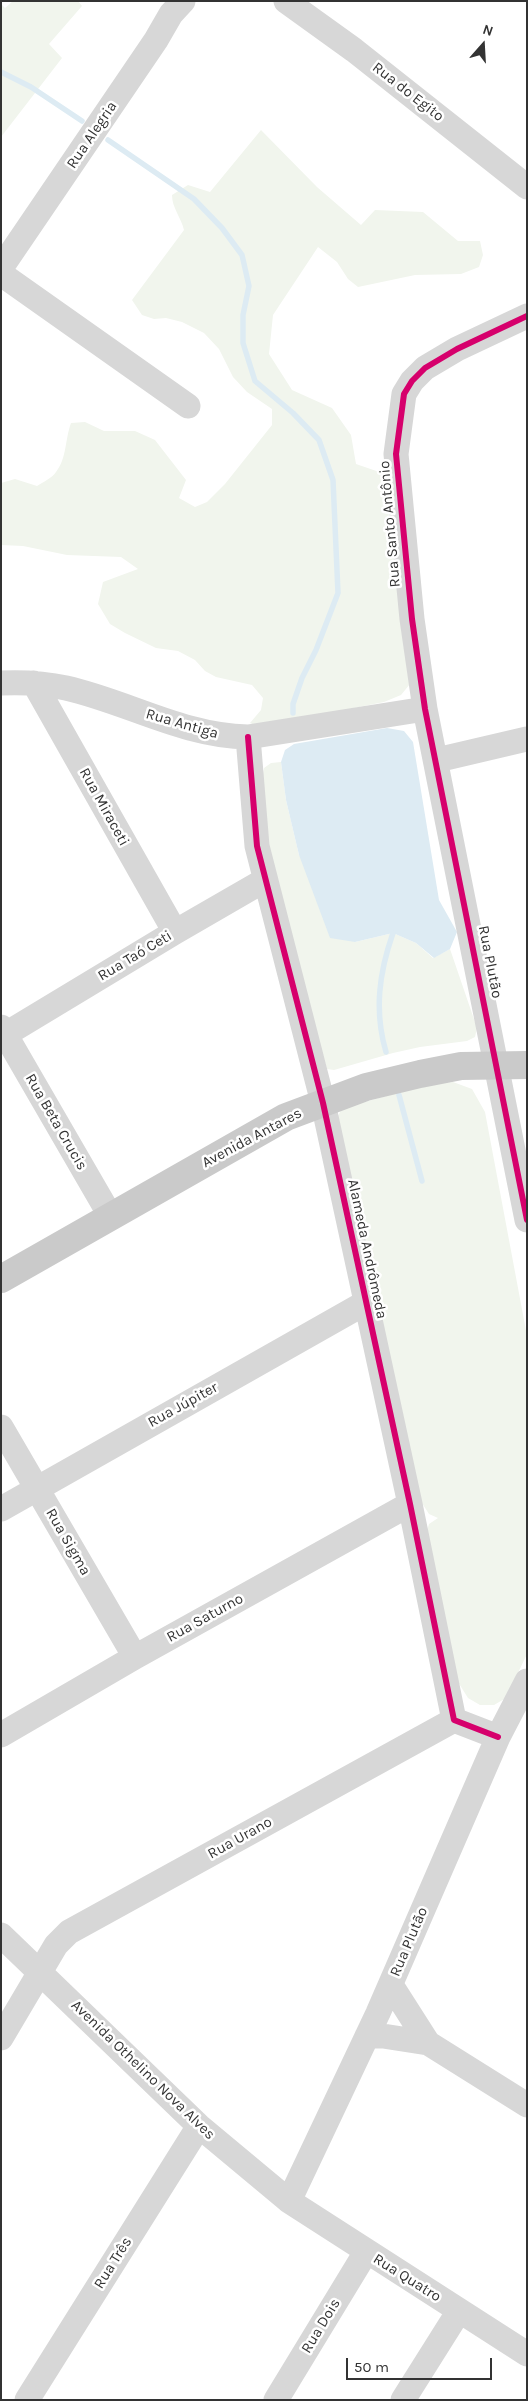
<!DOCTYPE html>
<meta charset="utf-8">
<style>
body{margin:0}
#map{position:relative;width:528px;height:2401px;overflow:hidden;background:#fff;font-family:Karla,sans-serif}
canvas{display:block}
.frame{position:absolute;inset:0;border:2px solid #333;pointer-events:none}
.north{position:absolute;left:458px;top:20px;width:50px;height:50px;-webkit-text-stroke:4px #fff;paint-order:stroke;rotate:19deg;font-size:14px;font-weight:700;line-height:20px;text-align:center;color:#333}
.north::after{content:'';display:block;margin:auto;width:18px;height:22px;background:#333;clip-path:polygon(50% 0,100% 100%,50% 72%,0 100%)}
.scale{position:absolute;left:346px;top:2358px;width:146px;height:22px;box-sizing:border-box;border:2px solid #333;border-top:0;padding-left:6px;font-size:15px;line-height:18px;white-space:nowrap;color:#333;-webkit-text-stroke:4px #fff;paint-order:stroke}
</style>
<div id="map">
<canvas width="528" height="2401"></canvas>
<div class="frame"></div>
<div class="north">N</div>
<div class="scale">50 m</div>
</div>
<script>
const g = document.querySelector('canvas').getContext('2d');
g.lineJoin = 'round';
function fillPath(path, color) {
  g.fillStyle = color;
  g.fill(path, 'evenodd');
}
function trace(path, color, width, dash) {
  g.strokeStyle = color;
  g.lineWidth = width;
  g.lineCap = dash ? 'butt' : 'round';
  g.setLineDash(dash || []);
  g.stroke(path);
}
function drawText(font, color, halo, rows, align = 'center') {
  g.font = font + ' Karla,sans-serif';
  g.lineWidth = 5;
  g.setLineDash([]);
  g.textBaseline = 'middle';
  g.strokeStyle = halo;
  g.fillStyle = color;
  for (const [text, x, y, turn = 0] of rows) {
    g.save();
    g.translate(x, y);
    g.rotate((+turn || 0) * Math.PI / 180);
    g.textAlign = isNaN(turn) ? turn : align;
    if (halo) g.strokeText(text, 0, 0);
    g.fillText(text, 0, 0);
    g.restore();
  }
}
const green = new Path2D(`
 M13,1H78L82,6L49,44L62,58L1,137V4L5,8Z
 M261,130L317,187L361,225L375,210L423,212L458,241H480L483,255L479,267L461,274L415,275L358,287L348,279L337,262L318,247L273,315L269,354L292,390L332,408L351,435L356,464L388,475L410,684L401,695L384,702L259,727L250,723L261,710L263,698L252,685L216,677L205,671L195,660L178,651L156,648L125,633L110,624L98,604L103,582L138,569L121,557L67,555L23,546L1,545V483L15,479L37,486C43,482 52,478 56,472C67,458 65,439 71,423L85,422L104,431H135L155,440L186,480L179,498L195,507L207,502L225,484L272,425V409L247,392L233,377L219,349L204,333L182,322L166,318L154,319L142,315L132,300L184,230C181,217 172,208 172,195L188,185L210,192Z
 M281,762L286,800L299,855L355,942L393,933L416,943L433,958L450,949L477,1028L475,1037L467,1041L420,1047L393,1053L334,1070L327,1069L272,878L262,780L264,768L271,763Z
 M453,1082L472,1089L485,1112L527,1336V1654L506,1698L494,1705H480L468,1698L458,1682L426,1534L429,1524L438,1518L429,1514L420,1500L336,1120L342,1108L431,1084Z`);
const water = new Path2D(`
 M387,728L404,731L413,742L439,900L457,932L450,949L434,958L416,943L393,933L355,942L330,938L299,855L286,800L281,762L285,750L294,744Z`);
const stream = new Path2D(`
 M1,72L31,87L82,121
 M108,140L194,199L222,228L242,255L249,286L243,315V343L255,381L293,413L319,440L333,480L338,593L316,650L302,678L293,704V713
 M386,1052C374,1011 379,973 393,933
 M399,1095L422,1181`);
const minor = new Path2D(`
 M286,1L354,50L527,187
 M1,268L156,40L171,14L183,1
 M1,274L188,406
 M527,316L457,349L425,368L412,381L404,394L396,454L412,619L425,709L527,1220
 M1,683C23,682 44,683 66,688C128,702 183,736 248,737L425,709
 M34,683L175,932
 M248,737L257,846L323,1103L410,1504L454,1720L498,1737
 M437,760L527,739
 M1,1027L111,1217
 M6,1034L175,932L265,880
 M1,1427L135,1657
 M1,1509L365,1303
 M1,1735L135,1657L410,1504
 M1,1935L199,2126L289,2201L527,2354
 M391,1985L428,2043
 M367,2036H383L428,2043L527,2105
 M1,2038L56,1945L69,1932L454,1720
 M289,2201L378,2013L498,1737L527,1681
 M27,2400L199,2126
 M276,2400L366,2252
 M403,2400L459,2311`);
const major = new Path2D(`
 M1,1279L286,1117L366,1087L420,1074L461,1066L527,1065`);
const cycleway = new Path2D(`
 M527,316L457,349L425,368L412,381L404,394L396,454L412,619L425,709L527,1220
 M248,737L257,846L323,1103L410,1504L454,1720L498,1737`);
const streetNames = [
 ["Rua do Egito",408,92,38],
 ["Rua Alegria",92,135,-56],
 ["Rua Santo Antônio",390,524,-95],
 ["Rua Antiga",182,724,16],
 ["Rua Miraceti",104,807,61],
 ["Rua Taó Ceti",135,956,-31],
 ["Rua Plutão",490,962,79],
 ["Rua Beta Crucis",56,1122,60],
 ["Avenida Antares",252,1138,-28],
 ["Alameda Andrômeda",367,1249,78],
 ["Rua Júpiter",183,1405,-29],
 ["Rua Sigma",68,1542,60],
 ["Rua Saturno",205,1618,-29],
 ["Rua Urano",240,1838,-29],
 ["Rua Plutão",409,1942,-67],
 ["Avenida Othelino Nova Alves",143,2070,44],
 ["Rua Três",113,2263,-58],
 ["Rua Quatro",407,2278,32],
 ["Rua Dois",321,2326,-59]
];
fillPath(green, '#f1f5ed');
fillPath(water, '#ddebf3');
trace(stream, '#ddebf3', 5.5);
trace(minor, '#d7d7d7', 25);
trace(major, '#cacaca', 28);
trace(cycleway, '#d6006c', 6);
drawText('15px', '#333', '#fff', streetNames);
</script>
